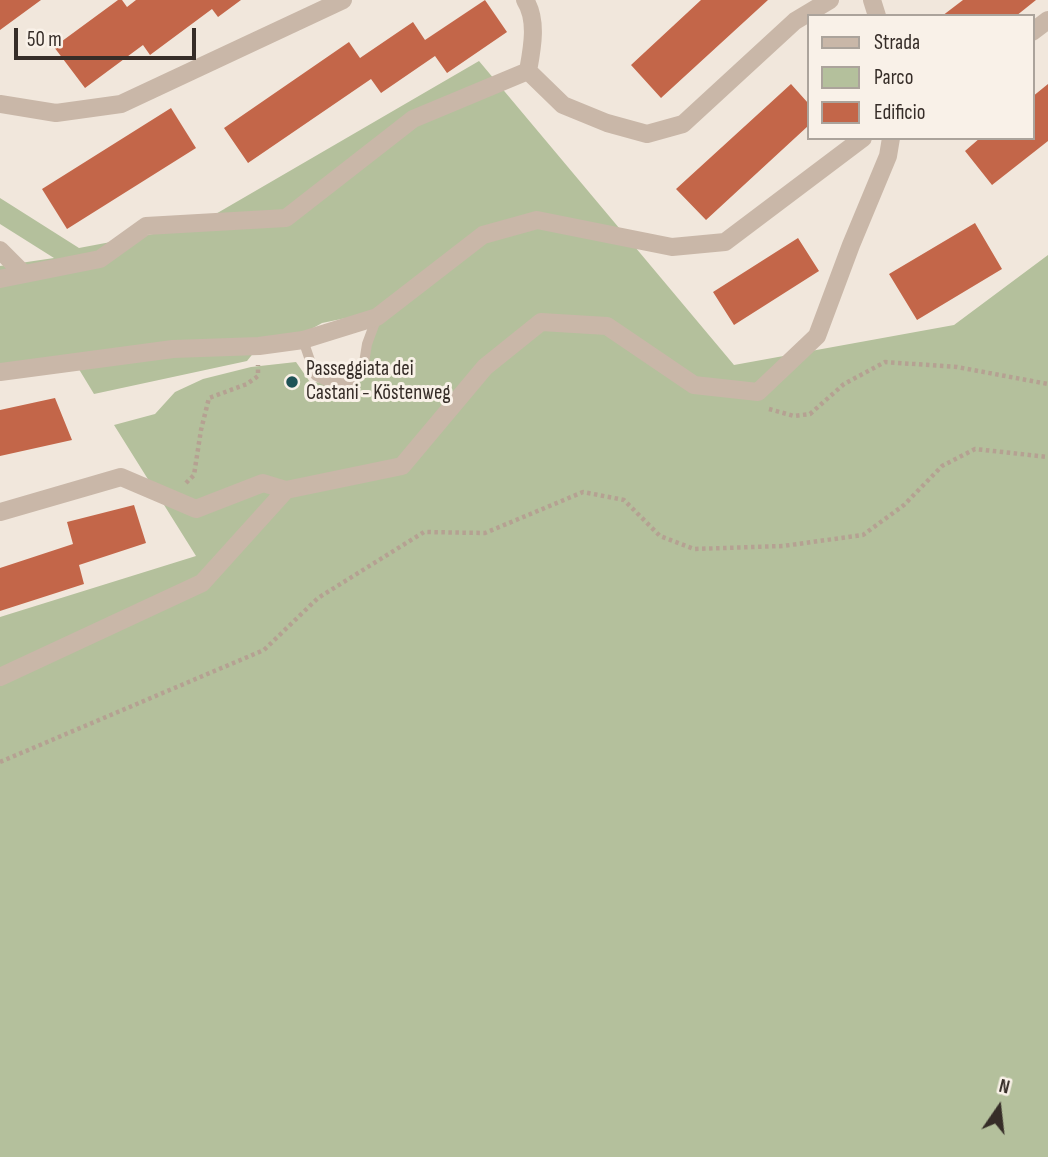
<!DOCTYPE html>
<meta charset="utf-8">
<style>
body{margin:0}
#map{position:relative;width:1048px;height:1157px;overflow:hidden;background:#f1e7dc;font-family:"Sofia Sans Condensed",sans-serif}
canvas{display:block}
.legend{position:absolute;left:807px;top:14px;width:228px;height:126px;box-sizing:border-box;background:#f9f1e8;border:2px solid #aba39b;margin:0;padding:9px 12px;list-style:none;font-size:21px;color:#362d28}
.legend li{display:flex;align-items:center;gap:14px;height:35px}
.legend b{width:35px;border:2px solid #aba39b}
.north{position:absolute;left:964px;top:1073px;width:70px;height:70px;-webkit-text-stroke:5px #f9f1e8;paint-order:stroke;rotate:14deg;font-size:19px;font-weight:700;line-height:28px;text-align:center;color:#362d28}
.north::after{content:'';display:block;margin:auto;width:24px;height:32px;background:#362d28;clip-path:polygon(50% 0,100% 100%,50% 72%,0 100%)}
.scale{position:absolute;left:14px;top:28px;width:182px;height:32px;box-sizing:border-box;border:4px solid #362d28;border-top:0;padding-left:9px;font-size:21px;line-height:24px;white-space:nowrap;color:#362d28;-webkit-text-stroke:5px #f9f1e8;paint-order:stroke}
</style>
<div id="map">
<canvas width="1048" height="1157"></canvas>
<ul class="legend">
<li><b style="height:9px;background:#c9b7a8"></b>Strada</li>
<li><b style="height:19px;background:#b4c09c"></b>Parco</li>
<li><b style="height:19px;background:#c36649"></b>Edificio</li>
</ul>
<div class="north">N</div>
<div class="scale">50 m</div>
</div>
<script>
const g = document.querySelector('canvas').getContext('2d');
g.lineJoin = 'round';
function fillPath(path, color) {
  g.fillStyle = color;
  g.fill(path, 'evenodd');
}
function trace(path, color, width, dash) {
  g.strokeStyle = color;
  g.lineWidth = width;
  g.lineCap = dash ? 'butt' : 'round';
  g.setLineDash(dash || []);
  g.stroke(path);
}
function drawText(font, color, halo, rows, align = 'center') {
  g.font = font + ' "Sofia Sans Condensed",sans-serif';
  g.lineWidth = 6;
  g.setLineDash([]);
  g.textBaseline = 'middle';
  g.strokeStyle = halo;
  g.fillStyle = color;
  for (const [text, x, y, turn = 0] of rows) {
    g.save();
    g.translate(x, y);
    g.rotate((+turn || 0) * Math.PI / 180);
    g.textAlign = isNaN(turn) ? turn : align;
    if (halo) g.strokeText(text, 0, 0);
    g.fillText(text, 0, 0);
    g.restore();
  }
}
const green = new Path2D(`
 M479,61L734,365L954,325L1048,255V1157H0V617L196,556L114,425L155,414L175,392L203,379L251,367L296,362L310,382L350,384L363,369L377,317L356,316L322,323L299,336L259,346L247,361L94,394L77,366L0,377V266L54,258L0,224V198L79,248L195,226Z`);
const building = new Path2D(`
 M0,0H41L0,30Z
 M118,0H122L127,7L136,0H241L218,17L212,9L150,55L143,45L85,88L54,47Z
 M485,0L507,32L447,73L435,56L381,93L371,79L248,163L224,128L349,42L360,58L413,22L425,40Z
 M701,0H768L661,98L631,65Z
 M963,0H1036L1016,16H942Z
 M791,84L808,103V126L706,220L676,189Z
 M1048,84V141L992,185L965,151L980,138H1032V97Z
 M171,108L196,148L67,229L42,189Z
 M975,223L1002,269L917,320L889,274Z
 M798,238L819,271L734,325L713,292Z
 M55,398L72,440L0,456V410Z
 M134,505L146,543L79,565L84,584L0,611V568L73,544L67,522Z`);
const path = new Path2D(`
 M769,409L794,416L810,414L844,384L885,362L957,367L1048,384
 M186,483L194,475L201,430L209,398L247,384L258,376V365
 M0,762L264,650L318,598L424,532L485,533L583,492L624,500L660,536L694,549L783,546L863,535L904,505L942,466L975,449L1048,457`);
const lane = new Path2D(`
 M303,340L315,375L328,382L350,384L363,369L367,344L377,317`);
const street = new Path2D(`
 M525,0C538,20 532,49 528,71
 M872,0L877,16
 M1032,32L1048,20
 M528,71L563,105L607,123L647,134L683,124L795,21L830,0
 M0,104L56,113L121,104L343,0
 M0,250L24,274
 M0,279L100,259L146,226L286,218L413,119L528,71
 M0,372L173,349L259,346L303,340L377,317L483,235L537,220L672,247L725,242L863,138
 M0,512L121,477L196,509L263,483L286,490
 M0,677L202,583L286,490L402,466L485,367L541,322L607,326L694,385L758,392L817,336L851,245L888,156L891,138`);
const markers = [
 [292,382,7,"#1f5357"]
];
const poiNames = [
 ["Passeggiata dei",306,370],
 ["Castani - Köstenweg",306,394]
];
fillPath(green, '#b4c09c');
fillPath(building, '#c36649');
trace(path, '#b5a192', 4.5, [3.5, 3.5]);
trace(lane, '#c9b7a8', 10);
trace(street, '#c9b7a8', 18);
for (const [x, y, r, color] of markers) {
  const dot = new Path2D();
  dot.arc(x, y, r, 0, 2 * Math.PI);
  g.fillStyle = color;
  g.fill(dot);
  trace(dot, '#f9f1e8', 2.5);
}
drawText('21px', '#362d28', '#f9f1e8', poiNames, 'left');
</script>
